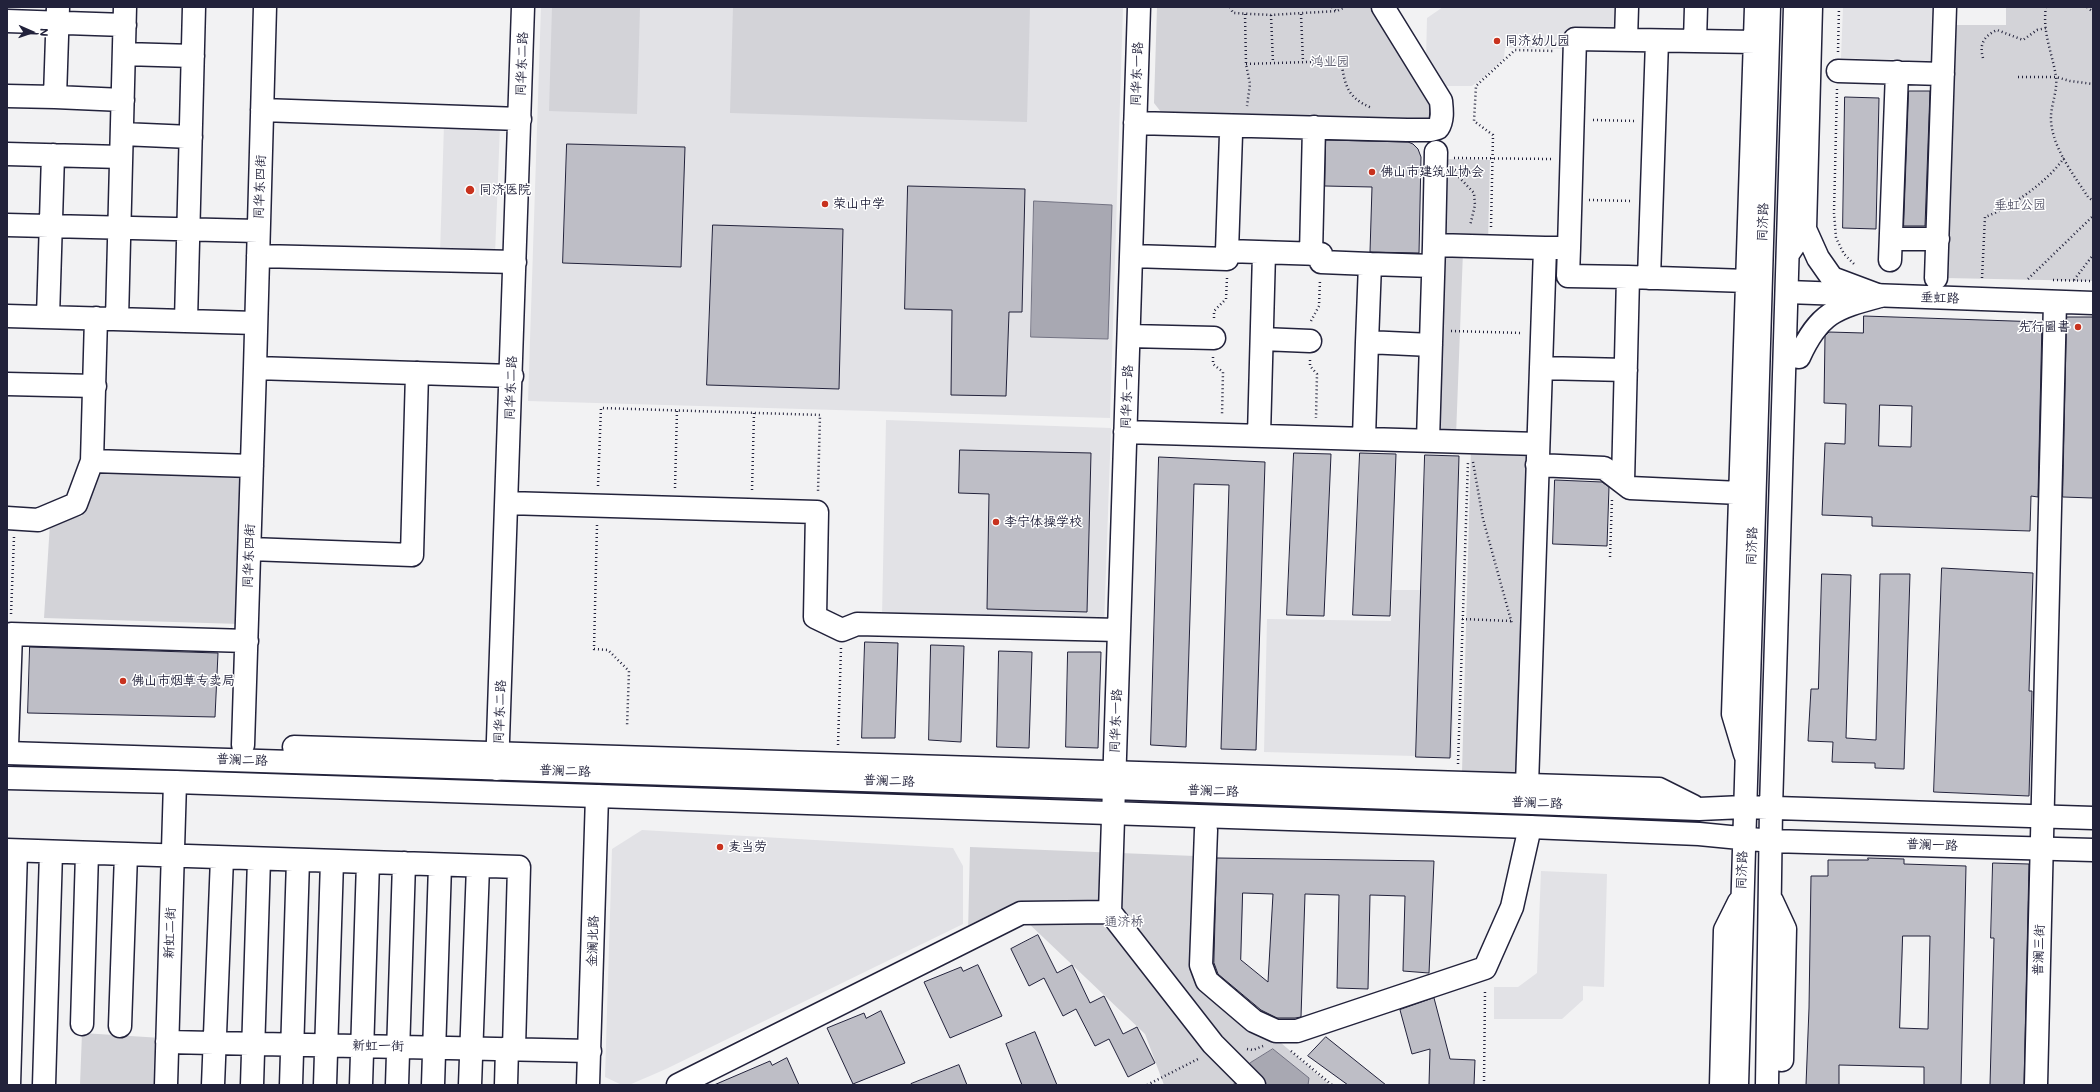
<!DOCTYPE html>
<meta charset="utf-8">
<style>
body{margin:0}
#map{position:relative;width:2100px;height:1092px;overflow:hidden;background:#f2f2f3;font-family:Mali,sans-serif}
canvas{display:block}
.frame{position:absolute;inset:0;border:8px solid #22223b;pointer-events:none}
.north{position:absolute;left:12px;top:12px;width:40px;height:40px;-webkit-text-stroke:3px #fff;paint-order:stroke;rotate:92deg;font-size:11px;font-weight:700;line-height:16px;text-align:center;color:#22223b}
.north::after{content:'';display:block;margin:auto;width:14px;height:18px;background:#22223b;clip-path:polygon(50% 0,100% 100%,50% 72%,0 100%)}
</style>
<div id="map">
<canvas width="2100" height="1092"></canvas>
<div class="frame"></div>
<div class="north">N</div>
</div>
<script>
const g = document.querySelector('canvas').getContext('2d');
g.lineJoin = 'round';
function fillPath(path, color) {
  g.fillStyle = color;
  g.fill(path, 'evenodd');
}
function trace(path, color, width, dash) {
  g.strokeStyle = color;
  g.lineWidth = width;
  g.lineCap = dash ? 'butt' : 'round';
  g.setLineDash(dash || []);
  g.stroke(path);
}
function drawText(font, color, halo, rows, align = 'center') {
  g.font = font + ' Mali,"LXGW WenKai TC",sans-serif';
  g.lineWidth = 3;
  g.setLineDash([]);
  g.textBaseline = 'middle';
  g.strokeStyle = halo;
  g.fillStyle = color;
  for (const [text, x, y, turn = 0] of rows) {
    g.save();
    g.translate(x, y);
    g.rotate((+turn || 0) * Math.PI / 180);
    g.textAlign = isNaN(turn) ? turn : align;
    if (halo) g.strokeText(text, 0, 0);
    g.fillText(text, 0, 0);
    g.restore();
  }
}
const built = new Path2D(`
 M541,7H1123L1110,418L528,401Z
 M1443,7H1622L1621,35L1568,49L1505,48L1504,58L1484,77L1472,86H1444L1426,60L1427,18Z
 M1843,7H1935L1933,61L1841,58Z
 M444,124L500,126L495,255L440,254Z
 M886,420L1111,428L1104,626L882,617Z
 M1392,590H1456L1452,757L1264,752L1267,619L1391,621Z
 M642,830L953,848L963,866V924L666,1069L629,1085H622L605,1077L612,849Z
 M1541,871L1607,874L1604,987L1583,986V1000L1562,1019H1494V987H1518L1537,973Z`);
const green = new Path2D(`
 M552,7H640L637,114L549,111Z
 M733,7H1030L1027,122L730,113Z
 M1157,7H1376L1419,74L1434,113L1428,119L1161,112L1154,103Z
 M2006,7H2093V281L1945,278L1953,25H2006Z
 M1438,159L1490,160L1488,243L1436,242Z
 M1438,250L1463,251L1456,436L1431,435Z
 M1471,447L1531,449L1521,773L1462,772Z
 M100,469L242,475L240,624L44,618L50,523L82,516Z
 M970,847L1195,856L1189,964L1330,1085H1164L1145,1034L1025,920L968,933Z
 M82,1033L162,1038L160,1085H80Z`);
const water = new Path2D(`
 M1034,201L1112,205L1108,339L1031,337Z
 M1273,1049L1309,1078L1308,1085H1233L1250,1063Z`);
const building = new Path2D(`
 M1909,91H1930L1925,226H1904Z
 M1845,97L1879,98L1876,229L1843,228Z
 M1326,140L1408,142L1413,144L1418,149L1421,157L1419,253L1370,252L1372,187L1325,186Z
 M567,144L685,147L681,267L563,263Z
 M908,186L1025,189L1022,312H1009L1006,396L951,395L952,310L905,309Z
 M713,225L843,229L839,389L707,385Z
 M1864,316L2042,322L2038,497L2031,496L2030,531L1872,526V517L1822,515L1825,443L1845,444L1846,404L1824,403L1825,336L1829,332L1863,333ZM1880,405L1912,406L1911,447L1879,446Z
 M2067,317H2093V498L2063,497Z
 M960,450L1091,453L1087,612L987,609L989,494L959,493Z
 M1294,453L1331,454L1324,616L1287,615Z
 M1360,453L1396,454L1390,616L1353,615Z
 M1425,455L1459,456L1450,758L1416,757Z
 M1159,457L1265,462L1256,750L1221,749L1229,485L1194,484L1186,747L1151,745Z
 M1555,480L1602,482L1609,487L1607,546L1553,544Z
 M1942,568L2033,573L2029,691H2032L2029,796L1934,792Z
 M1822,574L1851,575L1846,738L1876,740L1880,574H1910L1904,769L1875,768V763L1832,762L1833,742L1808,741L1811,689H1818Z
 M865,642L898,643L895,738H862Z
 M931,645L964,646L961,742L929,740Z
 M30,647L218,653L215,717L28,713Z
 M999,651L1032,652L1029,748L997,747Z
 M1068,652H1101L1098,748L1066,747Z
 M1217,858L1434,861L1429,973L1403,971L1405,896L1370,895L1368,989L1337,988L1339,895L1305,894L1301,1017L1295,1018H1277L1261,1010L1218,974L1214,963ZM1243,893L1273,894L1268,982L1241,960Z
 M1868,858L1904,859V864L1966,866L1961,1085H1924V1067L1839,1065V1085H1806L1809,1008L1811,876H1828V860H1868ZM1903,936H1930L1928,1029L1900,1028Z
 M1993,863L2029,864L2024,1085H1990L1994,938H1991Z
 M1038,935L1057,973L1072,965L1090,1003L1104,996L1123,1034L1137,1027L1155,1063L1128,1077L1109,1039L1095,1046L1076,1009L1063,1016L1044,978L1029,986L1011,949Z
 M978,965L1002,1016L950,1038L924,982L961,967L963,971Z
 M1434,998L1450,1059L1475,1060L1474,1085H1429L1430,1049L1412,1054L1400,1010Z
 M881,1011L905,1063L853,1084L827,1028L864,1013L866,1018Z
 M1035,1032L1057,1085H1022L1006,1044Z
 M1326,1037L1386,1085H1348L1308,1056Z
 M787,1058L799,1085H714L770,1061L772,1065Z
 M959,1065L967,1085H911V1084Z`);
const path = new Path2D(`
 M1230,7L1233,13L1271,15L1337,11L1345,7
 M1332,7L1336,11
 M2046,7C2042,31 2052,53 2056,76C2058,92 2050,106 2051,121C2053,149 2074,175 2088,197L2093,201
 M2087,7L2093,12
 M1245,14L1246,64L1250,84L1247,106
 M1301,14L1303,62
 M1271,15L1273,63
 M1838,52L1839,7
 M1983,58C1979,44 1984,36 1997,30L2023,40L2037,30L2046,28
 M1246,64L1341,61C1345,85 1347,98 1372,108
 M2018,77H2056L2070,81L2093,84
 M1837,89L1834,213L1836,238L1844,254L1854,264
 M1593,120L1636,121
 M1454,158L1553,159
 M1456,174L1474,193L1475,205L1470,226
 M1589,200L1632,201
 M1491,227L1493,135L1474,121L1476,86L1515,50L1554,51
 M1982,278L1985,217C2012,207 2047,182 2064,158
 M2028,279L2093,216
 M2053,280L2093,281
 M2074,280L2093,255
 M1214,318V311L1226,299L1227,278
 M1311,321L1319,306L1320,280
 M1451,331L1523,333
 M1213,357V364L1223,372L1222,415
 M1310,360V366L1317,374L1316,418
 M1473,462L1483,519L1512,624
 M598,486L601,408L820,415L818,492
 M675,488L677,410
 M752,490L754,413
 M597,525L594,649L608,650L629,671L627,727
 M1610,557L1612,499
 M11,614L14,537
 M1462,619L1511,621
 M838,745L841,648
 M1458,764L1468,461
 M1247,1049L1253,1050L1263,1046
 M1291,1051L1332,1085
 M1147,1085L1200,1058
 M1484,1085L1485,990`);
const minor = new Path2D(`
 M58,7L55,97L123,100
 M265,7L255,368L512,376
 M1139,7L1110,912L1213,1044L1254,1085
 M7,21L125,25
 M1626,40L1627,7
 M1695,41L1696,7
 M124,54L193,56
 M1838,71L1943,74
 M7,96L55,97
 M262,110L520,119
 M1135,123L1407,130H1431L1438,128C1443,120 1442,111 1441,101L1383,7
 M122,134L191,137
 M7,154L121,157
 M7,225L258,231
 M1891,239H1938
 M1434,245L1436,152
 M1545,248H1569L1575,39L1755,42
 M1569,248L1568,276L1628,277
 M1227,251L1231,134
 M1311,254L1314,127
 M258,256L515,262
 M1132,256L1227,259V251L1321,254V262L1370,264L1367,342L1431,345
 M1890,260L1897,72
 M1370,264L1433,266
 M1649,278L1657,41
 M1936,278L1945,7
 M1787,292L2093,303
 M7,316L256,323
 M48,317L53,155
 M117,319L125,7
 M186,321L194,7
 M1129,336L1214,338
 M1262,339L1310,341
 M1541,368L1626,370
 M7,384L95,386
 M1125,432L1538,444
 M1259,435L1264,253
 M1364,438L1367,342
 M1428,440L1434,245L1545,248L1527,785
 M92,461L252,466
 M1537,465L1604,468L1630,488L1740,493
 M1623,482L1628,277L1747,281
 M507,503L817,512L815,617L842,630L857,624L1119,630
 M7,518L38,520L76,504L92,461L96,318
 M250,549L412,555L417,373
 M243,745L255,368
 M7,746L11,634L247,641
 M1745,754L1733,714L1756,7
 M497,769L523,7
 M1206,830L1201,965L1207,981L1254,1021L1276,1031H1297L1485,968L1512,907L1530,827
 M7,850L519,867L514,1048
 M82,1024L87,853
 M120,1026L126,854
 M167,1042L590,1051
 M9,1085L16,851
 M44,1085L51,852
 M166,1085L175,782
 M213,1085L222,858
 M252,1085L259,859
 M291,1085L298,860
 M325,1085L332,861
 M361,1085L368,862
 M397,1085L404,863
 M433,1085L440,865
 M470,1085L478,866
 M506,1085L507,1048
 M588,1085L597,796
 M678,1085L1021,913L1110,912
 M2036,1085L2055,302`);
const major = new Path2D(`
 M1805,229L1818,258L1832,278L1880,296
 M1788,254L1805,229L1811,7
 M1799,357C1819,313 1835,308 1880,296
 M294,747L1659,789L1693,806
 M7,753L1114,788L1699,809L1744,807L2093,818
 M7,778L175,782L1530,827L1699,834L1771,841L2093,850
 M1772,901L1785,929L1782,1060
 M1721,1085L1725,930L1739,902
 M1737,1085L1769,7
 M1767,1085L1771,808L1795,7`);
const markers = [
 [1497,41,4,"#c8321e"],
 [1372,172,4,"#c8321e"],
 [470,190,5,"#c8321e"],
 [825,204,4,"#c8321e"],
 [2078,327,4,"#c8321e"],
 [996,522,4,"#c8321e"],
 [123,681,4,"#c8321e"],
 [720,847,4,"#c8321e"]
];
const poiNames = [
 ["同济幼儿园",1505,41],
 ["佛山市建筑业协会",1380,172],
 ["同济医院",479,190],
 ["荣山中学",833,204],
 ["先行圖書",2070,327,"right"],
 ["李宁体操学校",1004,522],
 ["佛山市烟草专卖局",131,681],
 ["麦当劳",728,847]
];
const parkNames = [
 ["鸿业园",1330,62],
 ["垂虹公园",2020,205],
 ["通济桥",1124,922]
];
const streetNames = [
 ["同华东二路",522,64,-88],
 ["同华东一路",1137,74,-88],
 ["同华东四街",260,187,-88],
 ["同济路",1763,222,-88],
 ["垂虹路",1940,298,2],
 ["同华东二路",511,388,-88],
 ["同华东一路",1127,397,-88],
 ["同济路",1752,546,-88],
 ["同华东四街",249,556,-88],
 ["同华东二路",500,712,-88],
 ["同华东一路",1116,721,-88],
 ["普澜二路",242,760,2],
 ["普澜二路",565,771,2],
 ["普澜二路",889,781,2],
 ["普澜二路",1213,791,2],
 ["普澜二路",1537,803,2],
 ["普澜一路",1932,845,2],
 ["同济路",1742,870,-88],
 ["新虹二街",170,933,-88],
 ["金澜北路",593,941,-88],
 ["普澜三街",2039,950,-88],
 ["新虹一街",378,1046,1]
];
fillPath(built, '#e2e2e6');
fillPath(green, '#d3d3d8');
fillPath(water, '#a8a8b2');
trace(water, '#727282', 1);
fillPath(building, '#bebec6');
trace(building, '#22223b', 1);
trace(minor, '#22223b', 25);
trace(major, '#22223b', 25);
trace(path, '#22223b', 2.5, [1, 3]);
trace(minor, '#fff', 22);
trace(major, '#fff', 22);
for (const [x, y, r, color] of markers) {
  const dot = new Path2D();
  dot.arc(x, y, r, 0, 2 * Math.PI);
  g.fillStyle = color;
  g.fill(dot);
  trace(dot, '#fff', 1.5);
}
drawText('13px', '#22223b', '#fff', poiNames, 'left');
drawText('13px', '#57576a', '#fff', parkNames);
drawText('13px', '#22223b', '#fff', streetNames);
</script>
